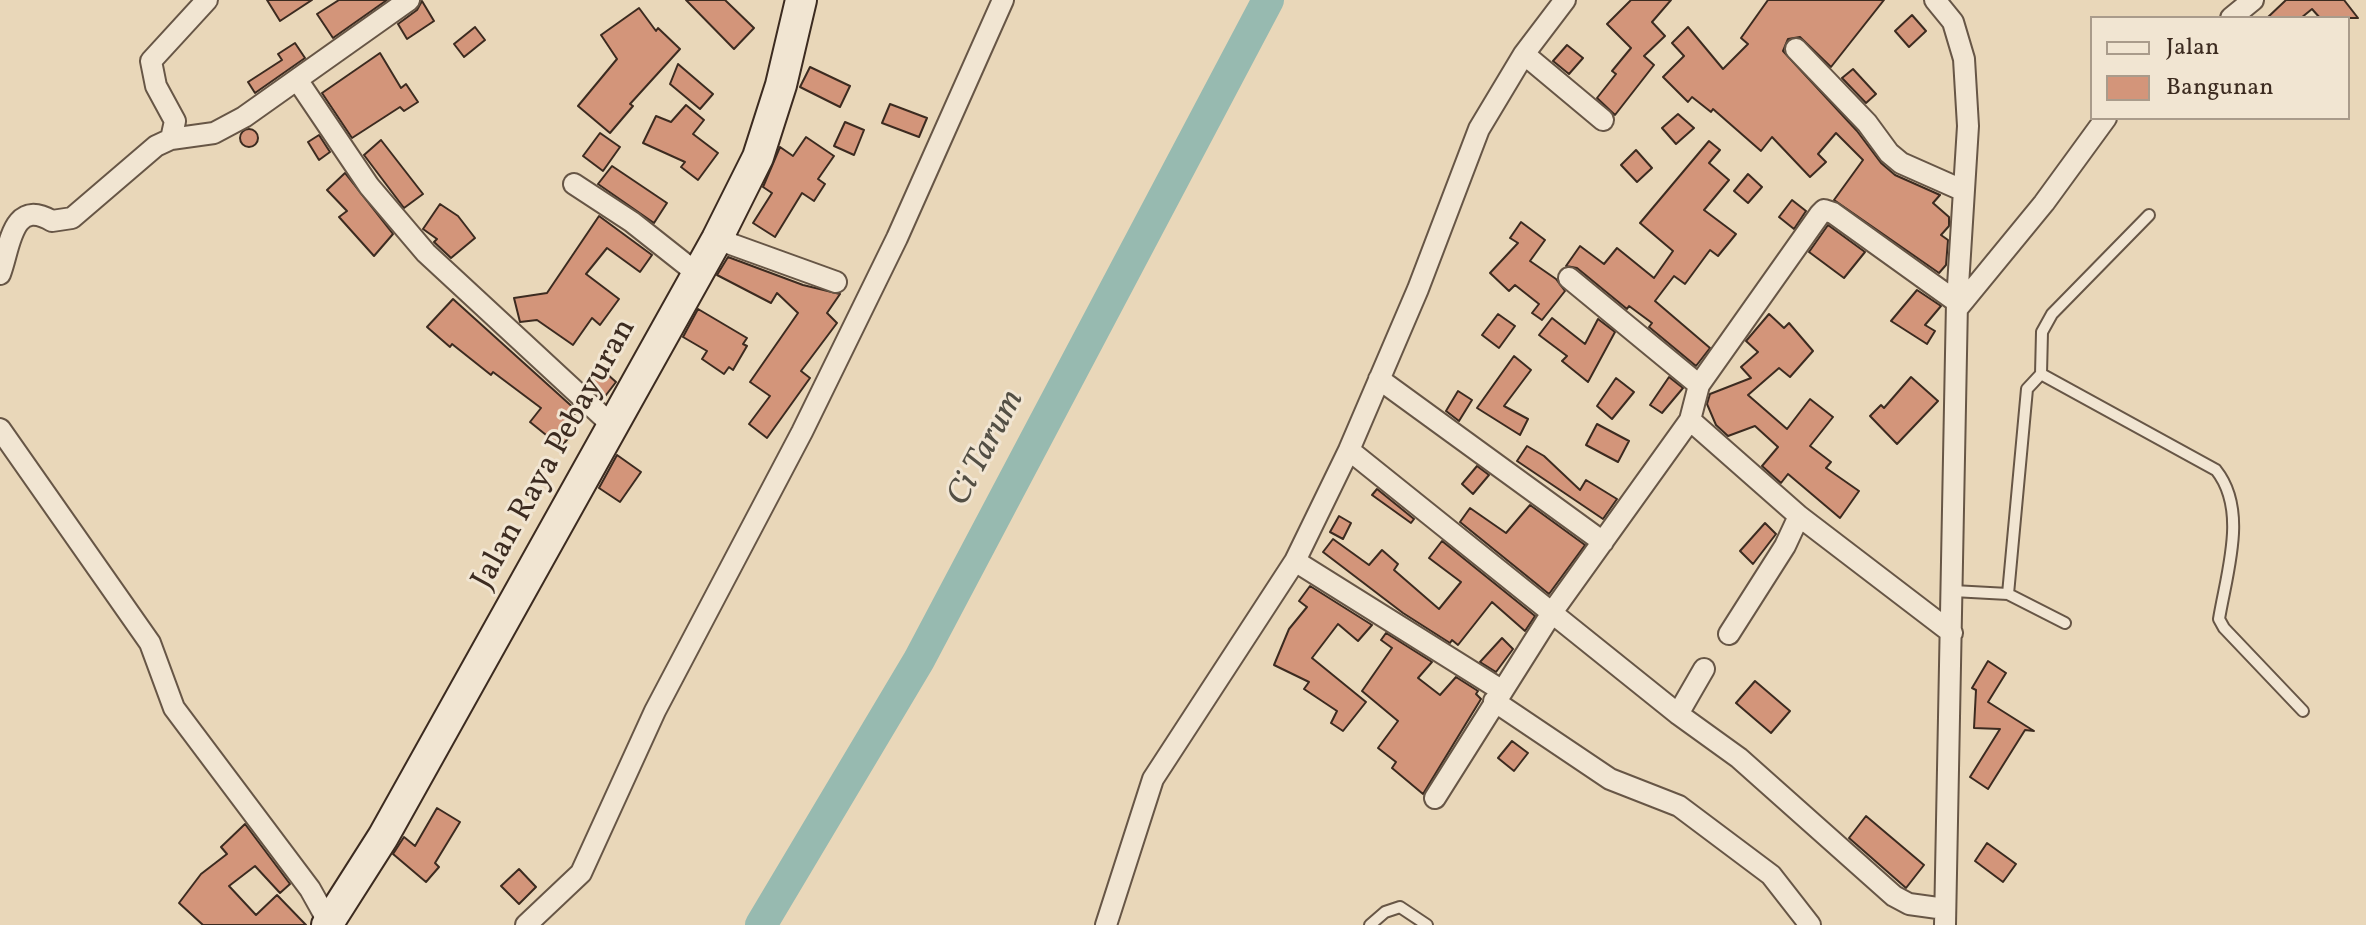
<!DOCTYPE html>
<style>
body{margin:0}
#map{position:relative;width:2366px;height:925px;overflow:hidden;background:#e9d7b9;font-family:Vollkorn,serif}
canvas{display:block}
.legend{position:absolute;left:2090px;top:16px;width:260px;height:104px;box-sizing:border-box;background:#f1e5d2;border:2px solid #a99b8b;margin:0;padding:10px 14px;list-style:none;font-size:24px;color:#3c2b20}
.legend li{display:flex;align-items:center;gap:16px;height:40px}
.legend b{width:40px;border:2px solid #a99b8b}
</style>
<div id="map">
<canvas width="2366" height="925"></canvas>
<ul class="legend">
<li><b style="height:10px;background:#f1e5d2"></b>Jalan</li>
<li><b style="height:22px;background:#d3957a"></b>Bangunan</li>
</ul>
</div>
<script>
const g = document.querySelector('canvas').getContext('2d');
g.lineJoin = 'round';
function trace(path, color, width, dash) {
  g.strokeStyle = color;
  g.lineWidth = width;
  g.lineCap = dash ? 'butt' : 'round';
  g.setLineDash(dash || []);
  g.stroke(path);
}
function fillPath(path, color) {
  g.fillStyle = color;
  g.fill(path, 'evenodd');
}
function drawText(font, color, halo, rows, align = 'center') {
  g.font = font + ' Vollkorn,serif';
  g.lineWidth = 6;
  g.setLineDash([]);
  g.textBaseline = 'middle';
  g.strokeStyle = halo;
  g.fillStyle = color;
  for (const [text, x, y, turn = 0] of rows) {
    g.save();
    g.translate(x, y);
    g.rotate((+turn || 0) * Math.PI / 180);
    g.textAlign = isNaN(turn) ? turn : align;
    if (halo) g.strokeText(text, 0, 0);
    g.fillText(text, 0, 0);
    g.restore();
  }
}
const river = new Path2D(`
 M761,925L919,660L1268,0`);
const building = new Path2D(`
 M267,0H312L280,21Z
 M339,0H387L333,38L317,14Z
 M686,0H725L754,28L734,49Z
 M1631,0H1671L1652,22L1665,36L1644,56L1654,65L1615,115L1597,98L1616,74L1612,71L1631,48L1607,24Z
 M1768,0H1884L1831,67L1800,37L1788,39L1783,51L1857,131L1881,163L1895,175L1940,195L1933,203L1949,217V226L1941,235L1948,240L1946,265L1939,273L1834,200L1863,160L1836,133L1818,154L1826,162L1810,177L1772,137L1761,151L1713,109L1711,112L1692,97L1688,102L1663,77L1684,56L1672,43L1688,27L1723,69L1748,44L1741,38Z
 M2286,0H2344L2358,18H2320L2312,9L2301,18H2267Z
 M422,1L434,21L407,39L398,24L417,10Z
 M639,8L656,31L658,28L680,49L630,104L633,106L610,133L578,106L617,59L601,35Z
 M1912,15L1926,31L1909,47L1895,31Z
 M475,27L485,40L464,57L454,44Z
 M295,43L305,58L255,93L248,82L282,60L278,54Z
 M1567,45L1583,58L1569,74L1553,61Z
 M380,53L401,88L406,84L418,102L404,111L400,107L352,138L322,93Z
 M678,64L713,94L700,109L670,84Z
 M810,67L850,86L840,107L800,87Z
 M1853,69L1876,94L1866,103L1842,78Z
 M890,104L927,118L919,137L882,123Z
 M686,105L704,120L693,134L718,153L698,180L681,167L685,162L643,143L656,116L671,122Z
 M1678,114L1694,128L1676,144L1662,128Z
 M845,122L864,130L854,155L834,146Z
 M240 138a9 9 0 1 1 18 0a9 9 0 1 1-18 0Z
 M600,133L620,147L603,171L583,156Z
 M319,135L330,152L319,160L308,142Z
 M806,137L834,156L818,179L825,184L814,201L802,193L775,237L753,223L772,193L763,187L780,147L793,156Z
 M381,140L423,194L404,208L364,155Z
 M1709,141L1720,150L1709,163L1729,180L1704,210L1736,234L1718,256L1710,250L1685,284L1674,276L1655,301L1710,348L1696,366L1649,327L1652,323L1629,306L1627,309L1577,268L1566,266L1580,246L1604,264L1617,248L1654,278L1673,251L1640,223Z
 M1636,150L1652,168L1637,182L1621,165Z
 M612,166L667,203L654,223L598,184Z
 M345,173L393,234L374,256L339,217L347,211L327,190Z
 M1748,174L1762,187L1748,203L1734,191Z
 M1792,200L1806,211L1794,229L1779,217Z
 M440,204L458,216L475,238L451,258L434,242L437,239L423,229Z
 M599,216L652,255L640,272L607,248L586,274L619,299L600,325L592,318L573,345L537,320L520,322L514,298L547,293Z
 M1521,222L1545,240L1530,261L1556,279L1565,291L1542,320L1532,313L1539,304L1515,285L1509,291L1490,273L1518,243L1510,238Z
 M1828,225L1865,252L1844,278L1809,252Z
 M728,257L803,285L840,294L827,313L837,323L801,371L810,378L767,438L749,424L770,396L750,382L798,313L777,293L771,303L717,275Z
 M1917,290L1941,306L1925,325L1935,331L1927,344L1891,321Z
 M453,299L577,411L568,422L576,429L561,447L530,422L541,408L493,372L491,375L452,344L450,347L427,327Z
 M698,309L747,338L743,344L747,346L733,370L729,367L724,374L702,359L707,351L683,337Z
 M1498,314L1515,326L1499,348L1482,335Z
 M1769,314L1784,328L1789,323L1813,351L1790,377L1779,368L1748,395L1787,429L1810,399L1833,417L1810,446L1831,462L1826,468L1859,491L1840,518L1788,474L1781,483L1762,466L1778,447L1755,426L1728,436L1716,425L1707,404L1710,394L1751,378L1741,367L1758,352L1746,341Z
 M1552,318L1585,344L1598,319L1615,332L1588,382L1562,361L1567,356L1539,335Z
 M1514,356L1531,370L1504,406L1528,419L1520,435L1477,408Z
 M598,366L616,382L603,399L585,382Z
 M1669,377L1683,388L1662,413L1650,405Z
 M1911,377L1938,401L1897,444L1870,416L1881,405L1884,408Z
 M1616,378L1634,392L1612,419L1597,406Z
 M1458,391L1472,400L1459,421L1446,411Z
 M1597,424L1629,441L1618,462L1586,445Z
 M1527,446L1544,456L1580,490L1586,480L1617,499L1603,519L1517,461Z
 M617,455L641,472L620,502L599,488Z
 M1477,466L1489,475L1473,494L1462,484Z
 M1377,489L1414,519L1411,523L1372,495Z
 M1530,505L1585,545L1549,594L1460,522L1470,508L1506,533Z
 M1339,516L1351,523L1343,539L1330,532Z
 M1765,523L1776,534L1753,564L1740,551Z
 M1333,539L1369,565L1382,550L1398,564L1394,570L1439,609L1461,582L1429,558L1442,541L1535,616L1525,631L1492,602L1458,645L1452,640L1450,643L1403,613L1323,552Z
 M1310,586L1372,625L1358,641L1338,624L1312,658L1366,702L1343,731L1331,723L1337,711L1304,689L1309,682L1274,665L1289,629L1307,607L1299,601Z
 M1386,633L1432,662L1418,678L1440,695L1456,677L1478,691L1476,694L1481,699L1423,794L1392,768L1396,762L1378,748L1398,721L1362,691L1392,648L1381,640Z
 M1502,638L1513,649L1496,672L1480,662Z
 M1988,661L2006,673L1988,702L2034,731L2025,730L1988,789L1970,777L2000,729L1974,728L1976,690L1972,688Z
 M1755,681L1790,711L1771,733L1736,703Z
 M1512,741L1528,753L1514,771L1498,758Z
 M437,808L460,822L435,863L439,867L426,882L393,854L404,837L415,846Z
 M1866,816L1924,865L1906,888L1849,838Z
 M245,824L290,884L280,893L255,866L229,886L256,915L277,895L306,925H203L179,903L201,874L227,854L221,847Z
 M1987,843L2016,864L2003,882L1975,861Z
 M519,869L536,887L519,904L501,886Z`);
const service = new Path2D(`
 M2041,374L2216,470C2248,510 2227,571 2219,619L2224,628L2303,711
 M2041,374L2042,332L2052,314L2149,215
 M1953,591L2008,594L2065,623
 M2008,594L2027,389L2041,374
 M1370,925L1385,912L1400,907L1427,925`);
const minor = new Path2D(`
 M1935,0L1953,22L1964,59L1968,126L1957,302L1945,925
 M2231,18L2253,0
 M1796,49L1867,123L1889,153L1901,163L1962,190
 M1524,54L1603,120
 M298,81L369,186L426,253L614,427
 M171,139L175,121L156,86L151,61L207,0
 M574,184L632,222L699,275
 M717,239L836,282
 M0,274C10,249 11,197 52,221L72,218L156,146L171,139L214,133L244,117L409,0
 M1569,278L1699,385
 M1957,309L2044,203L2106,118
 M1379,379L1603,542
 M1690,420L1799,516L1952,633
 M0,429L150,643L174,708L310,889L329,923
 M1349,450L1678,714L1739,758L1894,896L1909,904L1945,909
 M1295,561L1501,690
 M1729,634L1785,546L1799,516
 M1494,701L1610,779L1679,806L1771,875L1810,925
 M1678,714L1704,669
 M1435,798L1553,611L1690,420L1699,385L1820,214L1824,210L1833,213L1957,302
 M526,925L581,873L655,711L802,432L897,238L1003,0
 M1106,925L1153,779L1295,561L1349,450L1418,289L1479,129L1524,54L1565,0`);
const secondary = new Path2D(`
 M327,925L383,837L717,239L758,157L781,85L801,0`);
const streetNames = [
 ["Jalan Raya Pebayuran",556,455,-61]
];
const waterNames = [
 ["Ci Tarum",988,449,-62]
];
trace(river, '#97bab0', 32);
fillPath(building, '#d3957a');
trace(building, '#3c2b20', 2);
trace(service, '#675646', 14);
trace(minor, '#675646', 24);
trace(secondary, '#3c2b20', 34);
trace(service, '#f1e5d2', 10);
trace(minor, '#f1e5d2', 20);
trace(secondary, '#f1e5d2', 30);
drawText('32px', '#3c2b20', '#f1e5d2', streetNames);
drawText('italic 34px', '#534f44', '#f1e5d2', waterNames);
</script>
